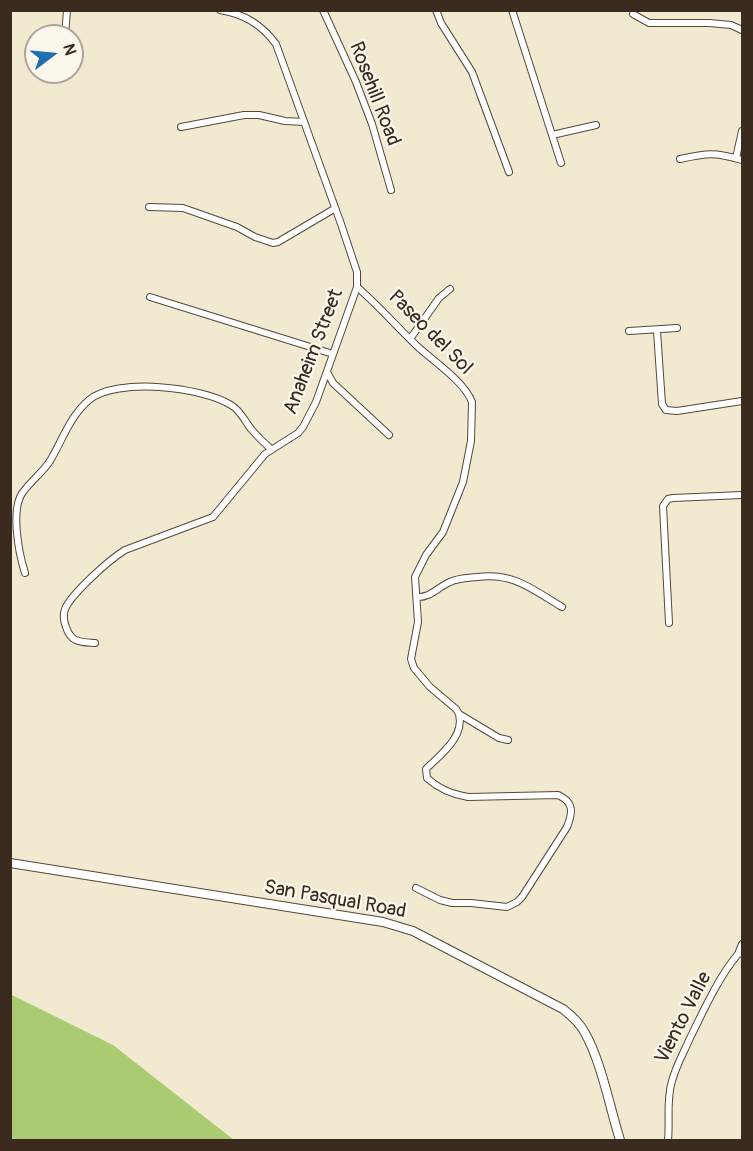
<!DOCTYPE html>
<style>
body{margin:0}
#map{position:relative;width:753px;height:1151px;overflow:hidden;background:#f1ead1;font-family:Pangolin,sans-serif}
canvas{display:block}
.frame{position:absolute;inset:0;border:12px solid #3b2a1e;pointer-events:none}
.north{position:absolute;left:24px;top:24px;width:60px;height:60px;box-sizing:border-box;background:#fbf7ec;border:2px solid #aea59a;border-radius:50%;rotate:74deg;font-size:16px;font-weight:700;line-height:24px;text-align:center;color:#3b2a1e}
.north::after{content:'';display:block;margin:auto;width:21px;height:27px;background:#1f6fb2;clip-path:polygon(50% 0,100% 100%,50% 72%,0 100%)}
</style>
<div id="map">
<canvas width="753" height="1151"></canvas>
<div class="frame"></div>
<div class="north">N</div>
</div>
<script>
const g = document.querySelector('canvas').getContext('2d');
g.lineJoin = 'round';
function fillPath(path, color) {
  g.fillStyle = color;
  g.fill(path, 'evenodd');
}
function trace(path, color, width, dash) {
  g.strokeStyle = color;
  g.lineWidth = width;
  g.lineCap = dash ? 'butt' : 'round';
  g.setLineDash(dash || []);
  g.stroke(path);
}
function drawText(font, color, halo, rows, align = 'center') {
  g.font = font + ' Pangolin,sans-serif';
  g.lineWidth = 4.5;
  g.setLineDash([]);
  g.textBaseline = 'middle';
  g.strokeStyle = halo;
  g.fillStyle = color;
  for (const [text, x, y, turn = 0] of rows) {
    g.save();
    g.translate(x, y);
    g.rotate((+turn || 0) * Math.PI / 180);
    g.textAlign = isNaN(turn) ? turn : align;
    if (halo) g.strokeText(text, 0, 0);
    g.fillText(text, 0, 0);
    g.restore();
  }
}
const green = new Path2D(`
 M10,994L113,1045L234,1140H11Z`);
const minor = new Path2D(`
 M323,10L356,82L372,124L391,190
 M436,10L441,23L472,72L509,172
 M512,10L561,163
 M633,14L649,23H709L731,25L742,30
 M65,36L67,10
 M181,127L244,115H259L285,121L304,122
 M552,135L596,125
 M736,158L742,131
 M680,159C707,153 715,152 742,160
 M149,207L183,208L237,227L255,237L273,243L278,242L334,209
 M357,287C378,305 396,326 417,346C433,361 464,381 472,402L471,441L463,482L443,532L426,555L415,577L418,622L411,659L414,668L430,687L456,709L459,714L499,738L508,740
 M150,297L333,354
 M629,331L677,328
 M657,331L662,404L666,410L677,411L742,401
 M410,339L439,298L450,289
 M327,372L333,383L389,435
 M25,573C19,554 10,509 23,492C31,481 42,473 50,461C62,441 70,416 89,400C117,377 202,387 231,405C240,410 245,421 251,429C257,436 264,443 271,449
 M417,597C430,598 438,587 450,582C458,578 468,578 477,577C513,572 532,589 562,607
 M669,623L663,506L668,499L673,498L742,495
 M95,643C81,642 71,643 66,627C64,622 63,615 65,609C72,593 109,560 125,550L213,517L265,454L298,433L303,427L316,402L357,287V272L341,224L276,44C261,24 244,14 220,10
 M416,888L440,900L452,903H471L507,907L517,902L522,897L567,827C573,812 574,802 558,795L468,797C451,794 439,789 427,778L426,769C440,755 465,737 459,714
 M738,954L742,944
 M668,1140C670,1121 666,1100 672,1081C676,1066 684,1052 690,1038C704,1010 718,978 738,954L742,953`);
const major = new Path2D(`
 M10,863L383,922L413,931L563,1009C572,1016 580,1023 585,1033C601,1061 610,1108 620,1140`);
const streetNames = [
 ["Rosehill Road",374,94,69],
 ["Paseo del Sol",430,333,45],
 ["Anaheim Street",314,352,-69],
 ["San Pasqual Road",335,900,10],
 ["Viento Valle",684,1018,-63]
];
fillPath(green, '#abcb73');
trace(minor, '#564739', 8);
trace(major, '#564739', 10);
trace(minor, '#fff', 6);
trace(major, '#fff', 8);
drawText('20px', '#3b2a1e', '#fbf7ec', streetNames);
</script>
